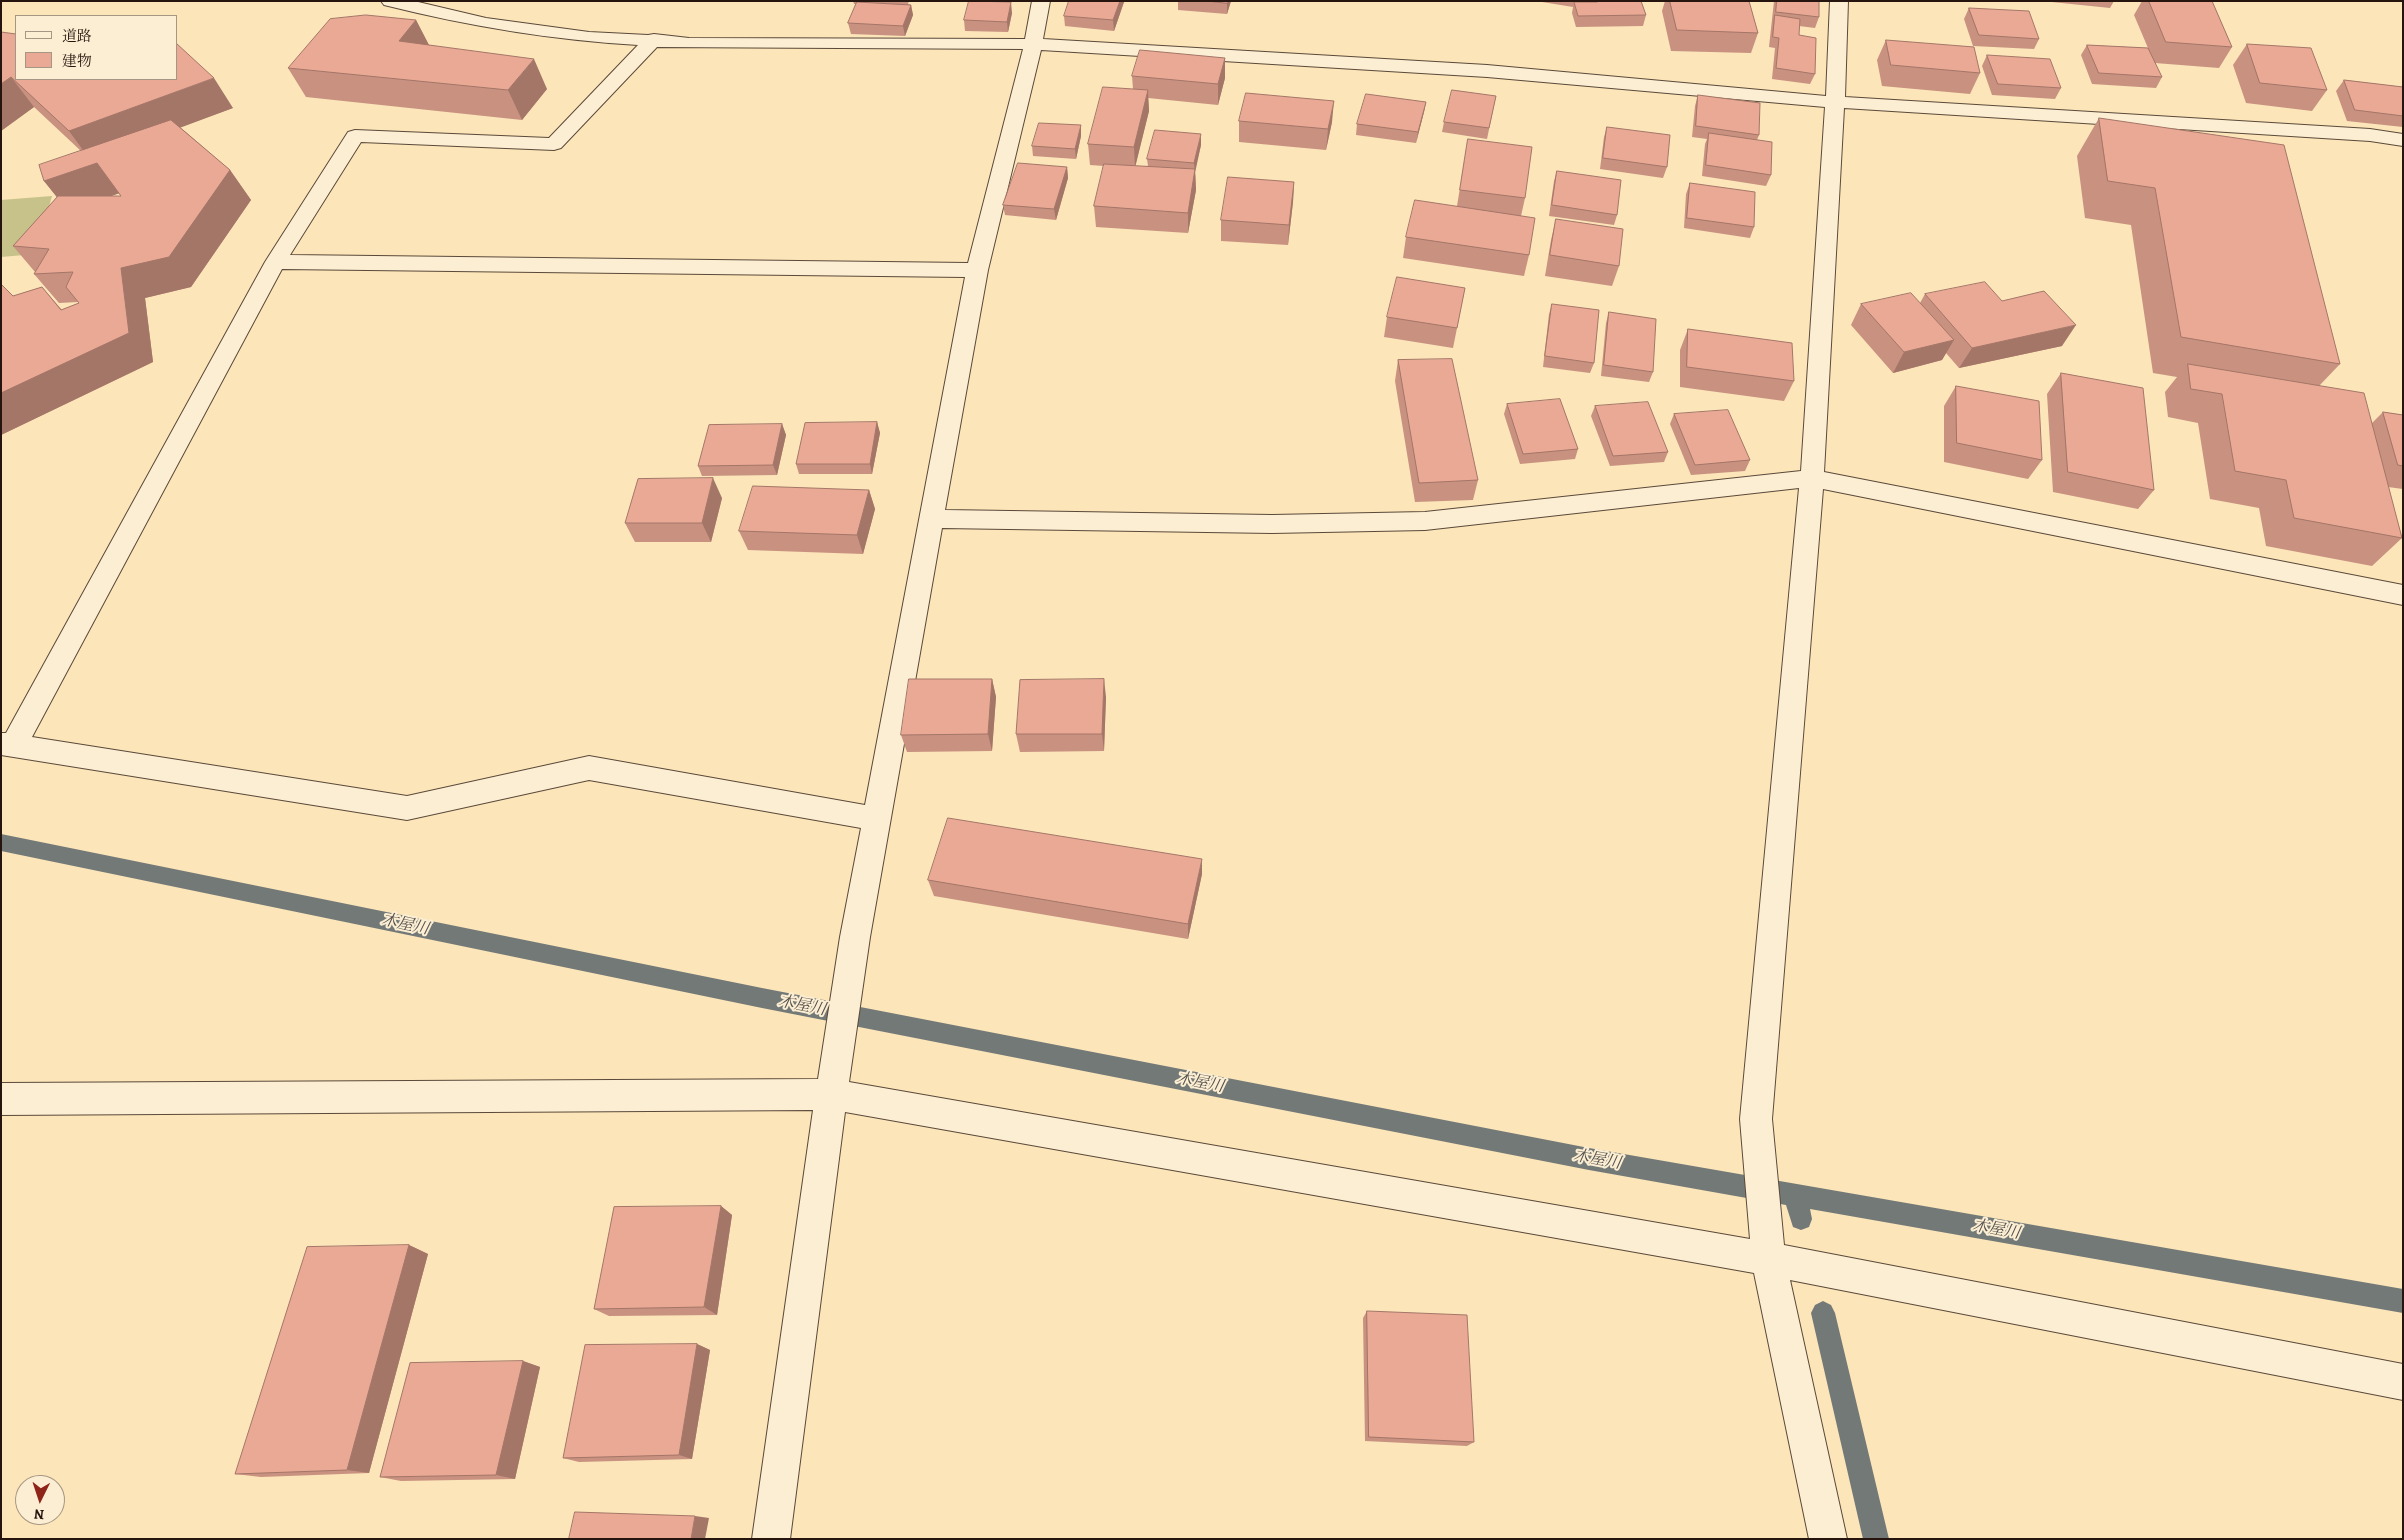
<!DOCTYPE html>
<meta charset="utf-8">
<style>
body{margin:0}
#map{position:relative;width:2404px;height:1540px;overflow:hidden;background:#fbe5b9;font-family:Alegreya,"Noto Serif JP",serif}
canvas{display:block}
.frame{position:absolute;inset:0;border:2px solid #26150f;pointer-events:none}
.legend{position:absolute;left:15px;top:15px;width:162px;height:65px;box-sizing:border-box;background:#fceed2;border:1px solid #a69784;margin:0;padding:6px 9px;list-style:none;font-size:15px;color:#26150f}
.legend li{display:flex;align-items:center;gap:10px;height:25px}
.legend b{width:25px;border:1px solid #a69784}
.north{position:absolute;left:15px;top:1475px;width:50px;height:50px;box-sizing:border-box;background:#fceed2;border:1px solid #a69784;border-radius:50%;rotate:184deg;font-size:14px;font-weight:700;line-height:20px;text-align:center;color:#26150f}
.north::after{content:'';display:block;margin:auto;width:18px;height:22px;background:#8f2418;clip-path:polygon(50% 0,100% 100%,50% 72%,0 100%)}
</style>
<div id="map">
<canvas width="2404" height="1540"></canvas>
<div class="frame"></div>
<ul class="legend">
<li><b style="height:6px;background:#fceed2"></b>道路</li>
<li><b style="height:14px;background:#eaa995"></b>建物</li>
</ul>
<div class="north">N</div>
</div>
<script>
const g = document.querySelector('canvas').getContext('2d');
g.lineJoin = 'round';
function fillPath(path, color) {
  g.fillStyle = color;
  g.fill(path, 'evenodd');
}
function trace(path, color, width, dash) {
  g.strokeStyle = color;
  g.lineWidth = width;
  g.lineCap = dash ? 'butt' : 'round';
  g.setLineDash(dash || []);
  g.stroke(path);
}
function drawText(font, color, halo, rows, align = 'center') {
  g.font = font + ' Alegreya,"Noto Serif JP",serif';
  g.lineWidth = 4;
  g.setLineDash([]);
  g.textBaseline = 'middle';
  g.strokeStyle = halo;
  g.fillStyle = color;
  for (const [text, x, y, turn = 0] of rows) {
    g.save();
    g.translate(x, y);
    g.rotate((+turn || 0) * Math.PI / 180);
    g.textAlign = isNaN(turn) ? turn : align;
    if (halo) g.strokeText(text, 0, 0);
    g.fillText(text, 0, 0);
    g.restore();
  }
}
const green = new Path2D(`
 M52,196L36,254L1,257V200Z`);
const stream = new Path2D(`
 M1,834L762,988L1589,1148L2403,1289V1313L1810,1209L1812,1219L1809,1227L1801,1230L1793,1227L1786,1205L1589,1170L762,1008L1,851Z
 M1823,1301L1831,1305L1835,1313L1889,1539H1863L1811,1313L1815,1305Z`);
const street = new Path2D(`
 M381,1H414L486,18L589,32L648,35L654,34L689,38L1025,39L1032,1H1050L1043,39L1487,65L1826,96L1830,1H1848L1845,97L2370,129L2403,134V146L2370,141L1844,108L1824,472L2403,585V605L1823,489L1772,1119L1784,1245L2403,1364V1400L1790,1280L1847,1539H1809L1754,1273L845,1112L790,1539H752L813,1110L1,1115V1083L818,1079L840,937L861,828L589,780L407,820L1,755V733H6L265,262L348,132L355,130L549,138L638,45C551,40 468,26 384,5ZM657,47L1023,49L968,263L290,255L361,142L554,150L561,148ZM1041,50L1487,77L1825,107L1801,471L1425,512L1272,515L945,510L988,270ZM282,269L965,277L865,805L589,756L407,796L32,737ZM1799,488L1740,1119L1750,1239L849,1082L870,937L942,528L1272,533L1425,530Z`);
const wall = new Path2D(`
 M853,1H909L908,4L911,5L913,15L905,36L851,34L848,23L856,4H854Z
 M1178,1H1231L1227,14L1178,10Z
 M1536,1H1576L1575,2H1591V1H1641L1646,15L1643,26L1576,27L1572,13L1573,7Z
 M1665,1H1749L1758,33L1751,53L1671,51L1662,11Z
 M1774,1H1819V17L1815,28L1799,26V35L1815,74L1810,84L1772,79L1775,48L1769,47Z
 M2042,1H2114L2110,8Z
 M2142,1H2212L2232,47L2219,68L2155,63L2162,77L2156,88L2092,84L2081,55L2087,45L2148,48L2134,15Z
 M1124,2L1114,31L1065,26L1064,16Z
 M1969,8L2039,39L2034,49L1973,46L1964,19Z
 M1012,13L1008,32L965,31L964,20Z
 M416,20L429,45L547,89L522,120L306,97L288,68Z
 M1,32L233,108L180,127L230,170L251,200L191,287L145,298L153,362L1,435V284L13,296L42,287L62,310L79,303L78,302L59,303L34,274L35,272L13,246L57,197L44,181L81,151L34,107L1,131ZM119,193L121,196H111Z
 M1886,40L1980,73L1970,94L1882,86L1877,60Z
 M2247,44L2327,90L2312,111L2246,103L2233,65Z
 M1987,55L2061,88L2055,99L1992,95L1982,66Z
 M1225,58V78L1218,105L1148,98L1149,111L1135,166H1148L1147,159L1201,145L1195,169L1196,190L1188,233L1096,227L1094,206L1104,166L1090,165L1088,144L1133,89L1132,76Z
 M2344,80L2403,87V127L2347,121L2336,91Z
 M1698,95L1759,135L1757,140L1771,175L1766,186L1702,176L1705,144L1707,139L1692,137L1695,106Z
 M1496,96L1487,139L1442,132L1444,122Z
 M1426,102L1424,112L1416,143L1356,135L1357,124Z
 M2099,118L2340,364L2319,386L2372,423L2383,412L2403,415V489L2388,487L2402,538L2372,566L2266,546L2259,508L2210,499L2198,423L2168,417L2165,392L2177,377L2153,373L2131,225L2085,218L2077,156Z
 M1239,121L1332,122L1326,150L1239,142Z
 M1081,125V136L1076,159L1033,156L1032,146Z
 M1607,127L1667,167L1663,178L1600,169L1604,137Z
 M1468,139L1525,198L1521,216L1529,255L1524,276L1403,258L1406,237L1457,206Z
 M1067,167L1068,178L1056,220L1005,215L1003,205Z
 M1557,171L1617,215L1614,225L1549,216L1554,181Z
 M1294,182L1293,202L1288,245L1221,241V220Z
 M1690,183L1754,227L1750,238L1684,228L1686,194Z
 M1556,219L1619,266L1612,286L1545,276L1551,240Z
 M1465,288L1453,348L1384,337L1387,317Z
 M1925,294L2002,301L2062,346L1959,368L1946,353L1942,360L1893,373L1851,325L1861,304L1920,303Z
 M1552,304L1594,363L1590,373L1543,367L1549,314Z
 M1609,312L1653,372L1649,382L1601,376L1606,323Z
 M1688,329L1794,381L1784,401L1680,387V350Z
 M1398,360L1478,480L1473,500L1415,502L1395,381Z
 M2061,373L2154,490L2138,509L2053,492L2047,394Z
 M1956,386L2042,460L2028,479L1944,462V406Z
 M1507,404L1578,449L1575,459L1520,464L1504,414Z
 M1595,406L1668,452L1664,462L1610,466L1591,416Z
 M1674,414L1750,460L1745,471L1691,475L1670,424Z
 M877,422L880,433L872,474H799L796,464Z
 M782,424L786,435L777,475L702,476L698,466Z
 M869,490L875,509L863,554L748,550L739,531Z
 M722,498L711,542H635L625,523Z
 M992,679L996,697L992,751L907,752L901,735Z
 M1106,697L1104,751L1020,752L1016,734Z
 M1202,874L1188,939L934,896L928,880Z
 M721,1206L732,1215L717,1315L609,1316L594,1309Z
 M409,1245L428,1254L369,1473L261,1477L235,1474Z
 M1367,1311L1474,1442L1467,1446L1365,1441L1363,1318Z
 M697,1344L710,1350L692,1459L579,1462L563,1458Z
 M523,1361L540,1367L515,1479L401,1481L380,1477Z`);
const shadedWall = new Path2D(`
 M1120,1H1124V2L1114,31L1113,20Z
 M1228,1H1231L1227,14V3Z
 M1011,2L1012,13L1008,32L1007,22Z
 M911,5L913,15L905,36L903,26Z
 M416,20L431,49L399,41Z
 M1225,58V78L1218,105V84Z
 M534,59L547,89L522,120L508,90Z
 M11,77L34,107L1,131V84Z
 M214,78L233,108L91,161L69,131Z
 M1148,90L1149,111L1135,168L1134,147Z
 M1334,101L1332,122L1326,150L1328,129Z
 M1426,102L1424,112L1416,143L1418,132Z
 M1081,125V136L1076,159L1075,149Z
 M1201,134V145L1195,173L1194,163Z
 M97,163L120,193L68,211L44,181Z
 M1067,167L1068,178L1056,220L1054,209Z
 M1195,169L1196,190L1188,233V213Z
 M230,170L251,200L191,287L145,298L153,362L1,435V393L121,268Z
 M1294,182L1293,202L1288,245L1289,225Z
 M2076,325L2062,346L1959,368L1972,348Z
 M1954,340L1942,360L1893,373L1904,352Z
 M877,422L880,433L872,474L870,464Z
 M782,424L786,435L777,475L773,465Z
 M713,478L722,498L711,542L702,523Z
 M869,490L875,509L863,554L857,535Z
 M992,679L996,697L992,751L988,734Z
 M1104,679L1106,697L1104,751L1102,734Z
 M1202,859V874L1188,939V924Z
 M721,1206L732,1215L717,1315L704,1307Z
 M409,1245L428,1254L369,1473L347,1470Z
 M697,1344L710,1350L692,1459L679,1455Z
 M523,1361L540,1367L515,1479L496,1475Z
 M695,1516L709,1518L705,1539H691Z`);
const building = new Path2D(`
 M969,1L1011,2L1007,22L964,20Z
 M1069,1H1120L1113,20L1064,16Z
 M1207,1H1228L1227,3Z
 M1597,1H1641L1646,15L1578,16L1574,2H1597Z
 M1670,1H1749L1758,33L1677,30Z
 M1777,1H1819V17L1776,12Z
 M2149,1H2212L2232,47L2166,42Z
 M857,2L911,5L903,26L848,23Z
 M1969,8L2029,11L2039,39L1979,35Z
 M366,15L416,20L399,41L534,59L508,90L288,68L330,19Z
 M1775,15L1800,19L1799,35L1816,38L1815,74L1776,68L1779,38L1773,37Z
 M1,32L16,34V79H176V43L214,78L69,131L11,77L1,84Z
 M1886,40L1974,47L1980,73L1891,65Z
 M2247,44L2311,48L2327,90L2260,83Z
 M2087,45L2148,48L2162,77L2099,73Z
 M1140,50L1225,58L1218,84L1132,76Z
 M1987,55L2050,59L2061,88L1998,84Z
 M2344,80L2403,87V116L2355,110Z
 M1103,87L1148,90L1134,147L1088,144Z
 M1452,90L1496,96L1489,128L1444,122Z
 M1246,93L1334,101L1328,129L1239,121Z
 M1366,94L1426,102L1418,132L1357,124Z
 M1698,95L1760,103L1759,135L1696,126Z
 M2099,118L2284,145L2340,364L2181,337L2155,188L2108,181Z
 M171,120L230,170L169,257L121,268L129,333L1,393V284L13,296L42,287L61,310L79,303L66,287L73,272L34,274L49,249L13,246L58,196H121L97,163L44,181L39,165Z
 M1039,123L1081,125L1075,149L1032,146Z
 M1607,127L1670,135L1667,167L1603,158Z
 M1155,130L1201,134L1194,163L1147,159Z
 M1709,133L1772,142L1771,175L1706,165Z
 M1468,139L1532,147L1525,198L1460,190Z
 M1018,163L1067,167L1054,209L1003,205Z
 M1104,164L1195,169L1188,213L1094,206Z
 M1557,171L1621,180L1617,215L1552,205Z
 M1228,177L1294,182L1289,225L1221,220Z
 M1690,183L1755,192L1754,227L1687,218Z
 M1415,200L1535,218L1529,255L1406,237Z
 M1556,219L1623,229L1619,266L1550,255Z
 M1397,277L1465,288L1457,328L1387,317Z
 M1985,282L2002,301L2044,291L2076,325L1972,348L1925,294Z
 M1911,293L1954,340L1904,352L1861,304Z
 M1552,304L1599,310L1594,363L1545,356Z
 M1609,312L1656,319L1653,372L1604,365Z
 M1688,329L1792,343L1794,381L1687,367Z
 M1452,359L1478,480L1419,483L1398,360Z
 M2188,364L2364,393L2402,538L2294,518L2286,480L2235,471L2222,394L2191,389Z
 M2061,373L2143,388L2154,490L2068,472Z
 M1956,386L2039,401L2042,460L1957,443Z
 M1560,399L1578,449L1523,454L1507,404Z
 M1648,402L1668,452L1613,456L1595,406Z
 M1728,410L1750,460L1695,465L1674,414Z
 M2383,412L2403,415V466L2398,465Z
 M877,422L870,464H796L805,423Z
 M782,424L773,465L698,466L709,425Z
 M713,478L702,523H625L638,479Z
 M753,486L869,490L857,535L739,531Z
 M909,679H992L988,734L901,735Z
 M1104,679L1102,734H1016L1020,680Z
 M948,818L1202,859L1188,924L928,880Z
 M721,1206L704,1307L594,1309L614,1207Z
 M409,1245L347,1470L235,1474L307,1247Z
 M1367,1311L1467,1315L1474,1442L1369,1437Z
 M697,1344L679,1455L563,1458L585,1345Z
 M523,1361L496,1475L380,1477L410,1363Z
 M575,1512L695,1516L691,1539H569Z`);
const waterNames = [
 ["木屋川",405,925,12],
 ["木屋川",802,1006,11],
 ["木屋川",1200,1083,11],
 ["木屋川",1597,1160,10],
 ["木屋川",1996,1230,10]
];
fillPath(green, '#c6c28a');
fillPath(stream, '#737977');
trace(street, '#5b493a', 2);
fillPath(street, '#fceed2');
fillPath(wall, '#c99180');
fillPath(shadedWall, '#a47668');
fillPath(building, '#eaa995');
trace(building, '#a47668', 1);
drawText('italic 16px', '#534f4c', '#fceed2', waterNames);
</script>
